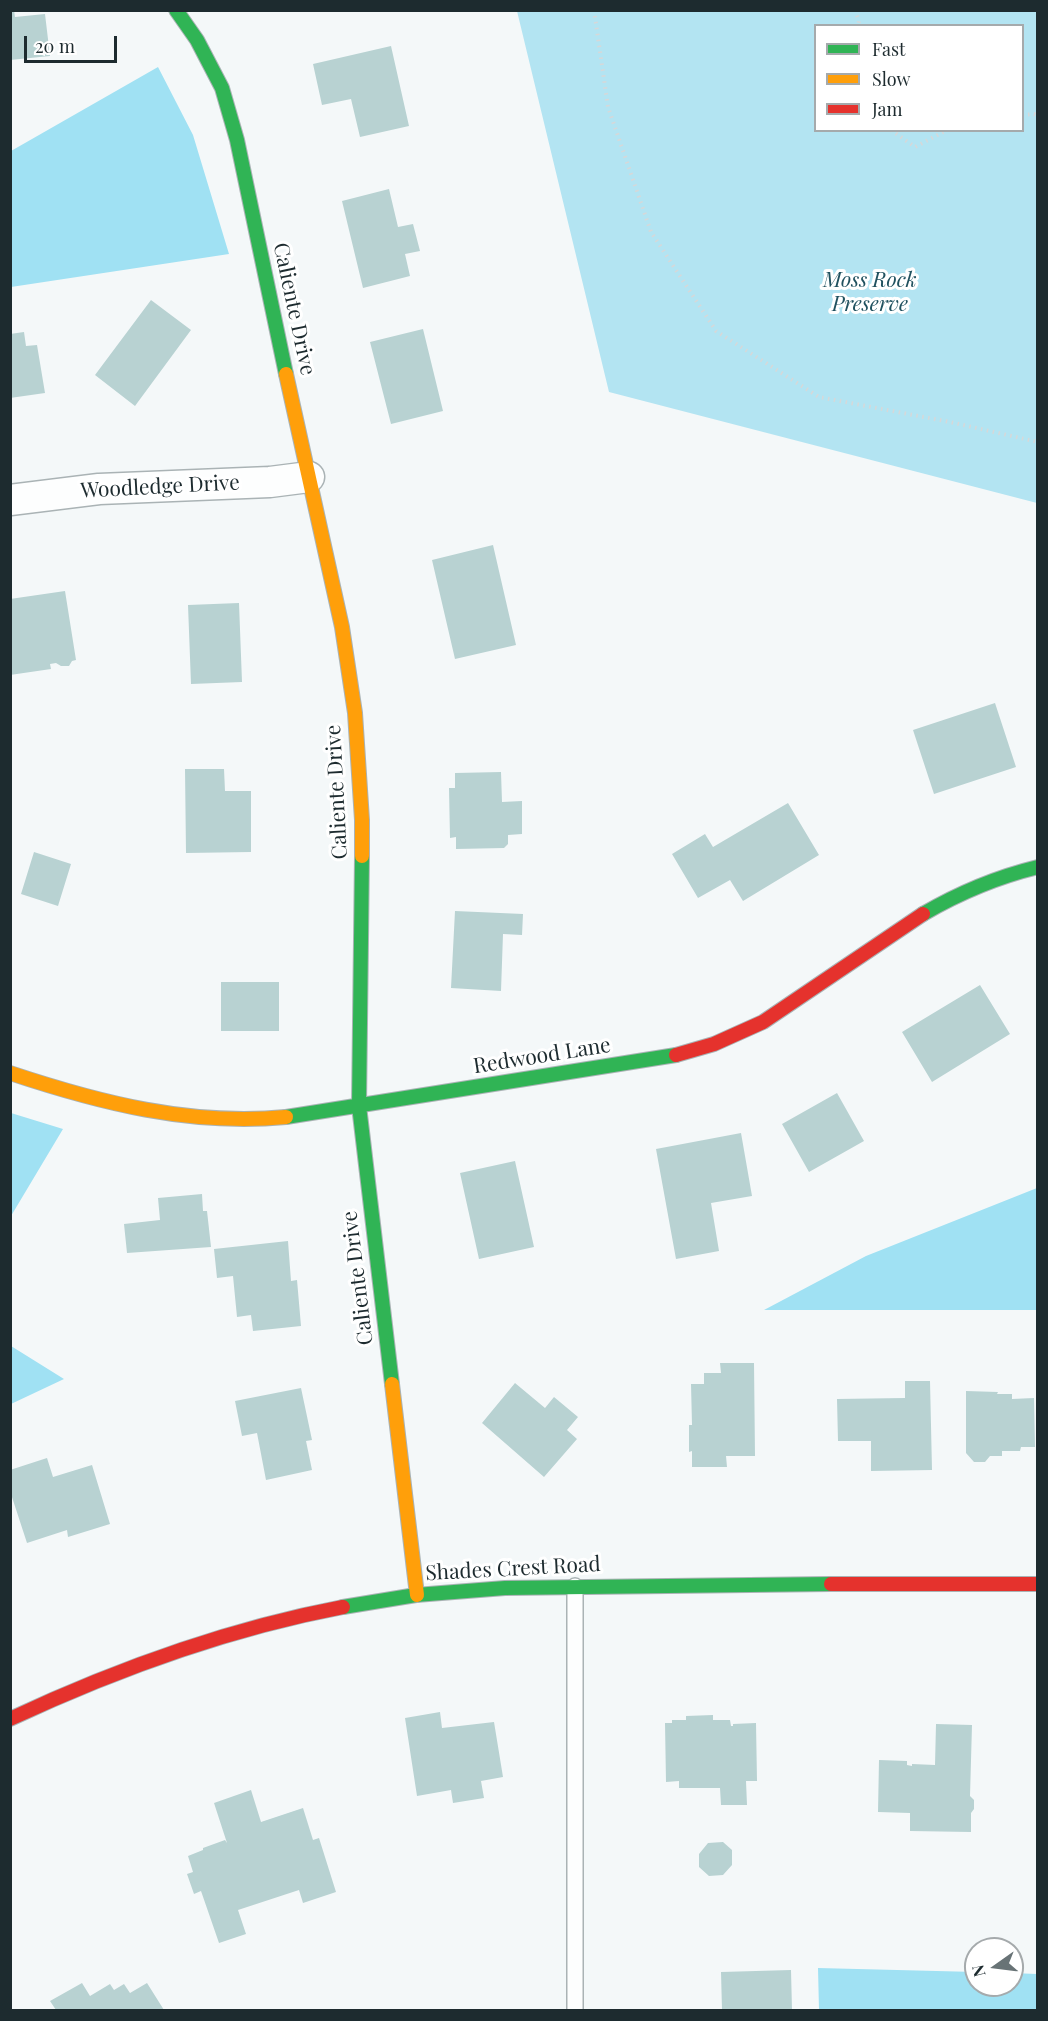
<!DOCTYPE html>
<style>
body{margin:0}
#map{position:relative;width:1048px;height:2021px;overflow:hidden;background:#f4f8f9;font-family:"Playfair Display",serif}
canvas{display:block}
.frame{position:absolute;inset:0;border:12px solid #1d2b2f;pointer-events:none}
.legend{position:absolute;left:814px;top:24px;width:210px;height:108px;box-sizing:border-box;background:#fff;border:2px solid #a5aaac;margin:0;padding:8px 10px;list-style:none;font-size:18px;color:#1d2b2f}
.legend li{display:flex;align-items:center;gap:12px;height:30px}
.legend b{width:30px;border:2px solid #a5aaac}
.north{position:absolute;left:964px;top:1937px;width:60px;height:60px;box-sizing:border-box;background:#fff;border:2px solid #a5aaac;border-radius:50%;rotate:256deg;font-size:16px;font-weight:700;line-height:24px;text-align:center;color:#1d2b2f}
.north::after{content:'';display:block;margin:auto;width:21px;height:27px;background:#687376;clip-path:polygon(50% 0,100% 100%,50% 72%,0 100%)}
.scale{position:absolute;left:24px;top:36px;width:93px;height:27px;box-sizing:border-box;border:3px solid #1d2b2f;border-top:0;padding-left:8px;font-size:18px;line-height:21px;white-space:nowrap;color:#1d2b2f;-webkit-text-stroke:4px #fff;paint-order:stroke}
</style>
<div id="map">
<canvas width="1048" height="2021"></canvas>
<div class="frame"></div>
<ul class="legend">
<li><b style="height:8px;background:#30b455"></b>Fast</li>
<li><b style="height:8px;background:#ff9f0a"></b>Slow</li>
<li><b style="height:8px;background:#e5322d"></b>Jam</li>
</ul>
<div class="north">N</div>
<div class="scale">20 m</div>
</div>
<script>
const g = document.querySelector('canvas').getContext('2d');
g.lineJoin = 'round';
function fillPath(path, color) {
  g.fillStyle = color;
  g.fill(path, 'evenodd');
}
function trace(path, color, width, dash) {
  g.strokeStyle = color;
  g.lineWidth = width;
  g.lineCap = dash ? 'butt' : 'round';
  g.setLineDash(dash || []);
  g.stroke(path);
}
function drawText(font, color, halo, rows, align = 'center') {
  g.font = font + ' "Playfair Display",serif';
  g.lineWidth = 6;
  g.setLineDash([]);
  g.textBaseline = 'middle';
  g.strokeStyle = halo;
  g.fillStyle = color;
  for (const [text, x, y, turn = 0] of rows) {
    g.save();
    g.translate(x, y);
    g.rotate((+turn || 0) * Math.PI / 180);
    g.textAlign = isNaN(turn) ? turn : align;
    if (halo) g.strokeText(text, 0, 0);
    g.fillText(text, 0, 0);
    g.restore();
  }
}
const green = new Path2D(`
 M517,11H1037V503L609,392ZM816,26H1022V130H816Z`);
const forest = new Path2D(`
 M158,67L193,135L229,254L11,287V151Z
 M11,1113L63,1129L11,1216L10,1113Z
 M1037,1188V1310H764L866,1256Z
 M10,1346H11L64,1379L11,1404Z
 M818,1968L976,1972V1985H1012V1973L1037,1974V2010H819Z`);
const building = new Path2D(`
 M10,10H14L15,17L45,14L50,56L10,60Z
 M391,46L409,126L360,137L351,99L322,105L313,64Z
 M389,189L398,227L413,224L420,251L405,254L410,276L363,288L342,201Z
 M151,300L191,330L135,406L95,375Z
 M423,329L443,411L391,424L370,342Z
 M24,332L26,346L37,345L45,393L10,398V334Z
 M493,545L516,645L455,659L432,560Z
 M65,591L76,660L72,661L69,666H61L56,663L50,664L51,669L10,675V599Z
 M239,603L242,682L191,684L188,605Z
 M995,703L1016,767L934,794L913,730Z
 M185,769H224L225,791H251V852L186,853Z
 M501,772L502,802L522,801V834L508,835V844L504,848L456,849V837L450,838L449,788H455V773Z
 M788,803L819,855L743,901L730,880L698,898L672,854L705,834L713,847Z
 M34,852L71,864L58,906L21,894Z
 M455,911L523,914L522,935L503,934L501,991L451,988Z
 M221,982H279V1031H221Z
 M980,985L1010,1034L932,1082L902,1032Z
 M837,1093L864,1141L809,1172L782,1124Z
 M741,1133L752,1196L711,1203L719,1251L676,1259L656,1149Z
 M515,1161L534,1247L479,1259L460,1173Z
 M202,1194L203,1211H207L211,1247L127,1253L124,1224L160,1220L158,1198Z
 M288,1241L291,1281L297,1280L301,1326L253,1331L251,1315L237,1317L233,1276L217,1278L214,1249Z
 M720,1363H754L755,1456H726L727,1467H692V1451L689,1452V1425H692L691,1384H704V1373H721Z
 M905,1381H930L932,1470L871,1471V1441H838L837,1399L905,1398Z
 M515,1383L545,1408L554,1397L578,1417L567,1430L577,1439L544,1477L482,1423Z
 M301,1388L312,1440L306,1441L312,1470L266,1480L257,1433L242,1436L235,1401Z
 M966,1391L998,1392L997,1394H1012V1399L1034,1398L1035,1447H1021L1020,1451H1002V1456H990L985,1462H974L966,1453Z
 M47,1458L53,1477L92,1465L110,1524L68,1537L67,1530L27,1543L10,1491V1470Z
 M440,1712L442,1728L494,1722L503,1777L481,1781L484,1798L453,1803L451,1790L417,1796L405,1718Z
 M713,1715V1720H730L731,1726H733V1724L756,1723L757,1781H746L747,1805H721L720,1788H679V1781L666,1782L665,1723H672V1720H686V1716Z
 M936,1724L972,1725L970,1796L974,1800V1809L971,1813V1832L910,1831V1813L878,1812L879,1760L907,1761V1765L912,1766V1764L935,1765Z
 M251,1790L261,1822L303,1808L313,1840L319,1838L336,1892L303,1903L299,1890L238,1910L246,1934L219,1943L201,1891L194,1894L187,1874L193,1872L188,1856L203,1850V1848L225,1840L227,1843L214,1803Z
 M723,1842L732,1850V1865L723,1875L709,1876L699,1867V1854L708,1843Z
 M791,1970L792,2010H722L721,1972Z
 M82,1983L90,1996L110,1984L114,1990L124,1984L130,1993L147,1983L164,2010H56L50,2001Z`);
const path = new Path2D(`
 M594,10L608,107L651,232L716,331L819,397L950,422L1038,442
 M855,10L859,21L858,26
 M1022,115L1034,114L1038,116
 M891,130L915,147L947,130`);
const lane = new Path2D(`
 M575,1586V2010`);
const street = new Path2D(`
 M10,500L99,489L270,482L309,477`);
const fast = new Path2D(`
 M176,10L197,40L222,88L237,140L286,374
 M362,856L359,1106L392,1384
 M923,914C959,893 997,877 1038,867
 M286,1117L676,1055
 M343,1607L416,1595L505,1588L831,1584`);
const slow = new Path2D(`
 M286,374L342,627L355,713L362,820V856
 M10,1073C100,1103 190,1126 286,1117
 M392,1384L417,1595`);
const jam = new Path2D(`
 M676,1055L714,1044L763,1022L923,914
 M831,1584H1038
 M10,1719C117,1669 227,1629 343,1607`);
const parkNames = [
 ["Moss Rock",870,280],
 ["Preserve",870,304]
];
const streetNames = [
 ["Caliente Drive",294,309,78],
 ["Woodledge Drive",160,487,-3],
 ["Caliente Drive",337,792,-93],
 ["Redwood Lane",542,1056,-9],
 ["Caliente Drive",358,1278,-97],
 ["Shades Crest Road",513,1569,-3]
];
fillPath(green, '#b3e4f2');
fillPath(forest, '#a0e1f3');
fillPath(building, '#b8d2d2');
trace(lane, '#aab3b5', 18);
trace(street, '#aab3b5', 33);
trace(fast, '#aab3b5', 16);
trace(slow, '#aab3b5', 16);
trace(jam, '#aab3b5', 16);
trace(path, '#d6d8d9', 4, [1.5, 4.5]);
trace(lane, '#fdfefe', 15);
trace(street, '#fdfefe', 30);
trace(fast, '#30b455', 14);
trace(slow, '#ff9f0a', 14);
trace(jam, '#e5322d', 14);
drawText('italic 21px', '#20515f', '#fff', parkNames);
drawText('21px', '#1d2b2f', '#fff', streetNames);
</script>
